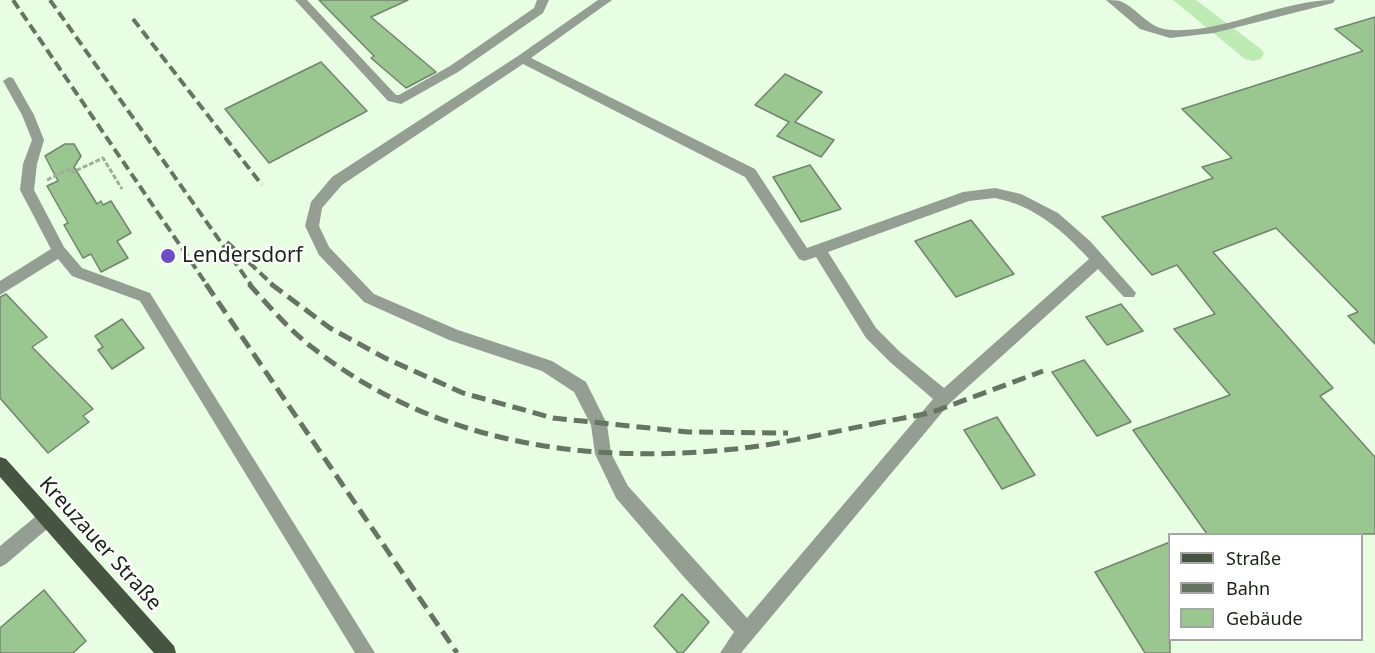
<!DOCTYPE html>
<meta charset="utf-8">
<style>
body{margin:0}
#map{position:relative;width:1375px;height:653px;overflow:hidden;background:#e8ffe3;font-family:"Noto Sans",sans-serif}
canvas{display:block}
.legend{position:absolute;left:1168px;top:533px;width:195px;height:108px;box-sizing:border-box;background:#fff;border:2px solid #a4a7a3;margin:0;padding:8px 10px;list-style:none;font-size:18px;color:#1b2319}
.legend li{display:flex;align-items:center;gap:12px;height:30px}
.legend b{width:30px;border:2px solid #a4a7a3}
</style>
<div id="map">
<canvas width="1375" height="653"></canvas>
<ul class="legend">
<li><b style="height:8px;background:#455542"></b>Straße</li>
<li><b style="height:8px;background:#677464"></b>Bahn</li>
<li><b style="height:16px;background:#9ac690"></b>Gebäude</li>
</ul>
</div>
<script>
const g = document.querySelector('canvas').getContext('2d');
g.lineJoin = 'round';
function fillPath(path, color) {
  g.fillStyle = color;
  g.fill(path, 'evenodd');
}
function trace(path, color, width, dash) {
  g.strokeStyle = color;
  g.lineWidth = width;
  g.lineCap = dash ? 'butt' : 'round';
  g.setLineDash(dash || []);
  g.stroke(path);
}
function drawText(font, color, halo, rows, align = 'center') {
  g.font = font + ' "Noto Sans",sans-serif';
  g.lineWidth = 4.5;
  g.setLineDash([]);
  g.textBaseline = 'middle';
  g.strokeStyle = halo;
  g.fillStyle = color;
  for (const [text, x, y, turn = 0] of rows) {
    g.save();
    g.translate(x, y);
    g.rotate((+turn || 0) * Math.PI / 180);
    g.textAlign = isNaN(turn) ? turn : align;
    if (halo) g.strokeText(text, 0, 0);
    g.fillText(text, 0, 0);
    g.restore();
  }
}
const canal = new Path2D(`
 M1173,0H1196L1261,49L1264,54L1261,59L1253,61L1245,59Z`);
const building = new Path2D(`
 M319,0H408L371,17L436,72L406,88L371,58L374,56Z
 M1375,17V344L1348,316L1358,312L1276,228L1213,252L1333,388L1320,396L1375,457V534H1207L1133,430L1230,395L1174,329L1215,314L1177,265L1152,275L1102,217L1213,178L1202,167L1232,158L1182,109L1363,51L1335,29Z
 M321,62L367,111L269,163L225,109Z
 M785,74L822,92L795,122L834,140L821,157L777,136L789,122L755,105Z
 M65,144H74L81,156L74,167L97,204L101,201L103,205L111,201L131,233L117,241L128,258L101,272L91,254L83,258L64,225L68,223L47,186L58,181L45,156Z
 M810,165L841,209L801,222L773,177Z
 M971,220L1014,274L956,297L915,241Z
 M6,294L47,337L32,347L93,409L83,416L89,422L48,453L0,398V297Z
 M1121,304L1143,331L1107,345L1086,317Z
 M122,319L144,348L112,369L98,350L103,347L95,336Z
 M1084,360L1131,422L1097,436L1052,372Z
 M997,417L1035,475L1002,489L964,430Z
 M1170,542V653H1145L1095,572Z
 M44,590L86,641L73,653H0V628Z
 M682,594L709,622L683,653H678L654,626Z`);
const path = new Path2D(`
 M47,180L71,168L73,172L103,158L122,189`);
const minor = new Path2D(`
 M295,0H307L396,95H399L450,66L534,8L537,0H549L543,13L458,72L401,104L388,101Z
 M598,0H612L531,58L755,169L807,248L963,192L995,188L1021,194L1058,213L1090,241L1136,293L1134,297H1124L1098,269L950,403L741,653H720L734,632L683,576L616,498L595,454L591,425L574,392L542,371L449,340L364,302L319,255L305,226L311,202L332,177L518,56ZM523,64L745,177L799,259L804,261L816,257L866,338L890,362L933,399L747,618L628,486L611,453L607,424L586,382L552,361L458,330L374,294L329,247L319,226L322,208L342,185ZM995,198C1035,206 1062,230 1089,259L944,388L900,352L876,328L828,252L969,201Z
 M1106,0C1110,0 1116,0 1120,1C1139,9 1148,29 1171,30C1225,33 1280,0 1335,0L1333,3L1214,33L1170,38L1140,29Z
 M9,77L13,78L34,115L44,140L37,164L34,190L64,247L82,268L150,293L375,653H355L140,301L72,276L58,259L0,295V281L51,249L20,190L23,164L32,140L22,115L3,81Z
 M47,510L53,512L56,518L53,524L6,564L0,567V546L41,512Z`);
const major = new Path2D(`
 M0,457L6,459L174,646L176,653H154L0,477Z`);
const railFar1 = new Path2D(`
 M13,0L207,285
 M50,0L251,285
 M133,19L262,185
 M227,242L273,285`);
const rail = new Path2D(`
 M206,284L457,653
 M249,284C269,306 289,330 313,348C434,443 586,465 735,449C783,444 831,432 878,423
 M271,284L330,328L385,358L463,393L553,418L688,432L788,433
 M872,424L930,413L1043,371`);
const markers = [
 [168,256,8,"#6b4dc6"]
];
const poiNames = [
 ["Lendersdorf",182,256]
];
const streetNames = [
 ["Kreuzauer Straße",100,544,48]
];
fillPath(canal, '#bdebb3');
fillPath(building, '#9ac690');
trace(building, '#71856d', 1.5);
trace(path, '#9dae99', 3, [5, 2]);
fillPath(minor, '#949e92');
fillPath(major, '#455542');
trace(railFar1, '#677464', 4, [10, 5]);
trace(rail, '#677464', 5, [14, 7]);
for (const [x, y, r, color] of markers) {
  const dot = new Path2D();
  dot.arc(x, y, r, 0, 2 * Math.PI);
  g.fillStyle = color;
  g.fill(dot);
  trace(dot, '#fff', 2);
}
drawText('21px', '#1b2319', '#fff', poiNames, 'left');
drawText('21px', '#1b2319', '#fff', streetNames);
</script>
